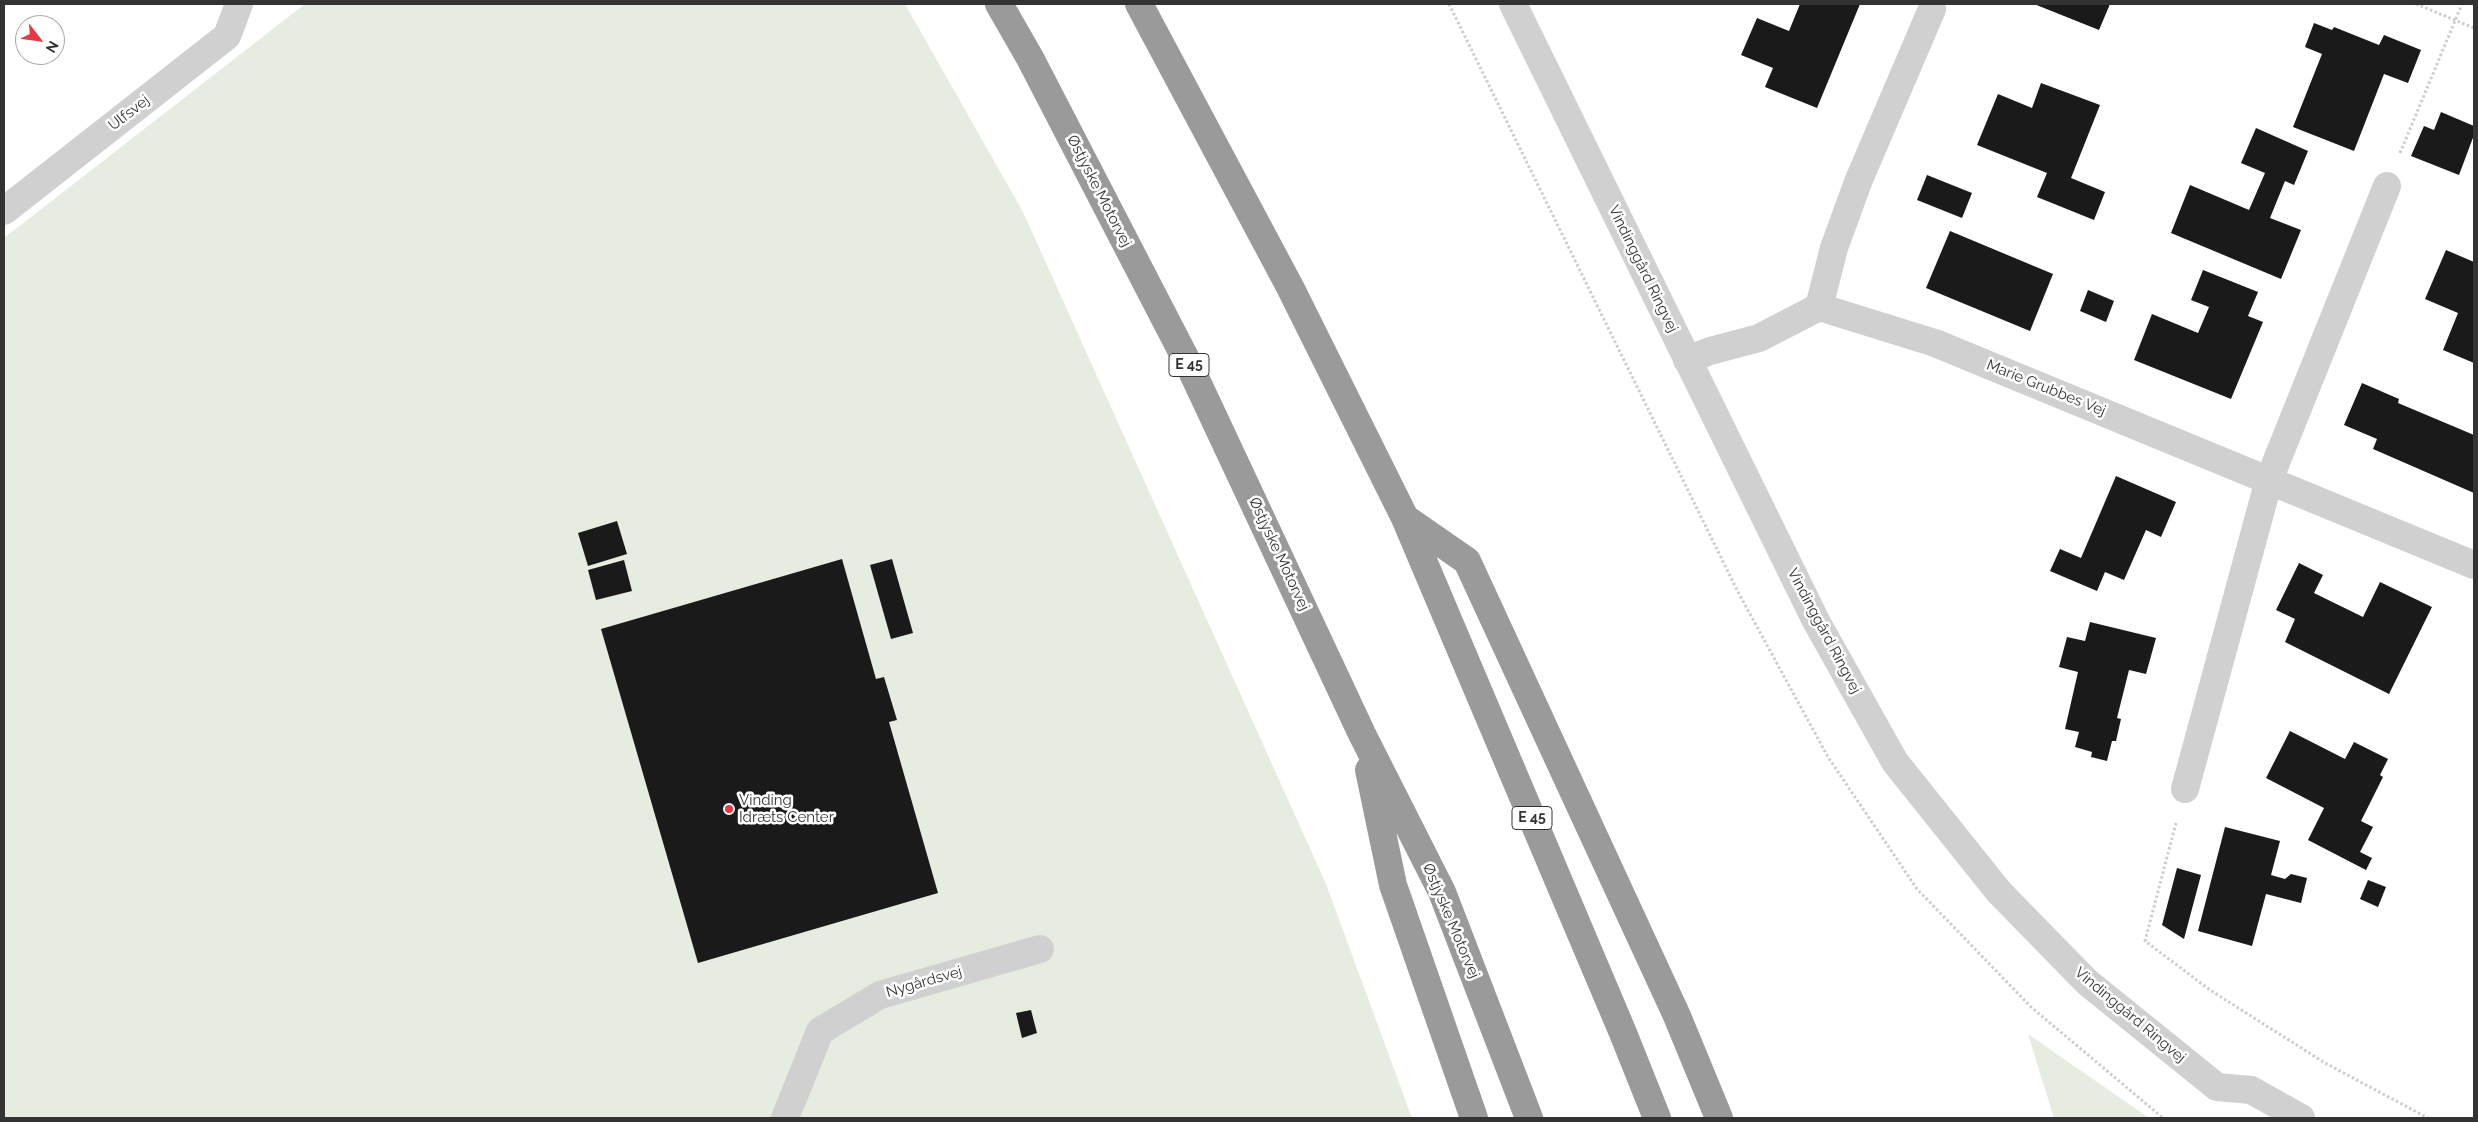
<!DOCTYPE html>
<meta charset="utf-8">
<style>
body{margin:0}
#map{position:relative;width:2478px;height:1122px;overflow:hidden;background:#fff;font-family:Raleway,sans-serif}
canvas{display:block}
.frame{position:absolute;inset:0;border:5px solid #333;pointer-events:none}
.north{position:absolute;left:15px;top:15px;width:50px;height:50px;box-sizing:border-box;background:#fff;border:1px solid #adadad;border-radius:50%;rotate:120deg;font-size:14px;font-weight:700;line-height:20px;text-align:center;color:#333}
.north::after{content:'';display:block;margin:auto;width:18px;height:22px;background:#e63946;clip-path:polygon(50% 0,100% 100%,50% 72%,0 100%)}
</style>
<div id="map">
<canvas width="2478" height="1122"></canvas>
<div class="frame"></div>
<div class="north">N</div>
</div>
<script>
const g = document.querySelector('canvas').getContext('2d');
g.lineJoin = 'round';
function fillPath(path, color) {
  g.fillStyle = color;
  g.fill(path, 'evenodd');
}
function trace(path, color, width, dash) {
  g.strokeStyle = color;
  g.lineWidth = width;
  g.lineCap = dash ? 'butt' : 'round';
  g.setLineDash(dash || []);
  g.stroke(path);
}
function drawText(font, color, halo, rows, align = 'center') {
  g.font = font + ' Raleway,sans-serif';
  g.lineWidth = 5;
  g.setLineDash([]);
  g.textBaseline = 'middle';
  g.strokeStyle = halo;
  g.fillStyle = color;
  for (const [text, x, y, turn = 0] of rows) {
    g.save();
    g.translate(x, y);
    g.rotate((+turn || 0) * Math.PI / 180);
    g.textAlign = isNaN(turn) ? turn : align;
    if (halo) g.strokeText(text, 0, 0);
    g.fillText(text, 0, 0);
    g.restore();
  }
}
const green = new Path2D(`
 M305,4H905L1023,212L1326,884L1412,1118H4V238Z
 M2028,1034L2149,1118H2054Z`);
const building = new Path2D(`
 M1800,4H1860L1817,108L1765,87L1773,68L1741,55L1757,18L1789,31Z
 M2034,4H2110L2099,30Z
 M2314,23L2332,30L2334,27L2379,45L2384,35L2421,50L2408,83L2384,74L2354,151L2293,127L2322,54L2305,47Z
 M2041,83L2100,105L2071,178L2105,192L2094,220L2037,197L2047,173L1977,145L1998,94L2032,108Z
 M2441,112L2474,126V135L2459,175L2411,156L2424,126L2434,130Z
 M2256,128L2308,151L2294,185L2285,181L2270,218L2301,230L2281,279L2171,233L2190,185L2249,210L2265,173L2241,163Z
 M1927,175L1972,193L1962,218L1917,200Z
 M1950,231L2053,274L2030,331L1926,288Z
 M2446,250L2474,262V363L2443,350L2458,313L2425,299Z
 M2203,270L2258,292L2248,316L2263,322L2231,399L2134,360L2152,314L2198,333L2209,307L2191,300Z
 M2088,290L2114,301L2106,322L2080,311Z
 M2362,383L2399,399L2398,403L2474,435V493L2373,449L2377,439L2344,425Z
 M2116,476L2176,502L2161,537L2146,530L2124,580L2105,572L2097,591L2050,571L2060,549L2081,558Z
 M617,521L627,554L588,566L578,533Z
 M842,559L876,679L884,677L897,720L889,722L938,893L698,963L601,629Z
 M892,559L913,633L891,639L870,565Z
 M624,560L632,591L596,600L588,570Z
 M2299,563L2323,575L2314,593L2363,617L2380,582L2432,607L2389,694L2285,642L2295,619L2276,610Z
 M2090,622L2156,638L2146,674L2129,670L2117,718L2121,719L2116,741H2112L2107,761L2091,757L2092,752L2075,747L2079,732L2065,729L2078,672L2059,667L2067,637L2085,641Z
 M2290,731L2345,759L2354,742L2388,759L2380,775L2383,777L2361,821L2373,827L2360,852L2372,858L2366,870L2308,840L2324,808L2266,778Z
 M2225,827L2280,841L2271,875L2285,879L2291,874L2307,878L2301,903L2266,894L2252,946L2198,931Z
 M2177,868L2201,875L2184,939L2162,925Z
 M2368,880L2386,887L2378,907L2360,899Z
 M1031,1010L1037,1033L1022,1038L1016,1013Z`);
const path = new Path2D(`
 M1449,4L1738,592L1828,757L1917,889L2031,1007L2163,1118
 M2416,4L2474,28
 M2400,153L2462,4
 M2176,823L2145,941L2210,990L2325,1063L2428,1118`);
const minor = new Path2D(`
 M4,211L227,36L239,4
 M1819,307L1834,248L1858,182L1932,9
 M1687,360L1710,351L1759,338L1819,307L1935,343L2474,565
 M2185,789L2269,480L2387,186
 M785,1118L820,1031L880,995L1040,949`);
const tertiary = new Path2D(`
 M1513,4L1816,621L1895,762L1999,892L2087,982L2217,1087L2251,1090L2301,1118`);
const motorway = new Path2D(`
 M999,4L1030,58L1191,369L1362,734L1442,892L1529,1118
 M1139,4L1290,287L1405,518L1623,1033L1657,1118
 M1405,518L1467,561L1677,1016L1719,1118
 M1369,770L1393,885L1474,1118`);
const markers = [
 [729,809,5,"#e63946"]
];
const shields = [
 [1189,365,40],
 [1532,818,40]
];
const shieldNames = [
 ["E 45",1189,365],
 ["E 45",1532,818]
];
const streetNames = [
 ["Ulfsvej",129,113,-38],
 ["Østjyske Motorvej",1099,191,63],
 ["Vindinggård Ringvej",1643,269,64],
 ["Marie Grubbes Vej",2046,388,22],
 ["Østjyske Motorvej",1279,554,65],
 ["Vindinggård Ringvej",1824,631,62],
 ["Østjyske Motorvej",1451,921,67],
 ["Nygårdsvej",924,982,-16],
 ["Vindinggård Ringvej",2130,1015,40]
];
const poiNames = [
 ["Vinding",739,800],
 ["Idræts Center",739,817]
];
fillPath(green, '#e6ecdf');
fillPath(building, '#1a1a1a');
trace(path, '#cdcdcd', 3, [2.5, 2.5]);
trace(minor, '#d0d0d0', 28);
trace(tertiary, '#d0d0d0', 28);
trace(motorway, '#9a9a9a', 28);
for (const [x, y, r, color] of markers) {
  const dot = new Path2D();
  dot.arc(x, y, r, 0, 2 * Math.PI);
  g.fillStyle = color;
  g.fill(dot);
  trace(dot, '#fff', 2);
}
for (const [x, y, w] of shields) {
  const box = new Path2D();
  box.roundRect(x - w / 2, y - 11.5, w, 23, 4);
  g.fillStyle = '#fff';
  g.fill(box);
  trace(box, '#333', 1);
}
drawText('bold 14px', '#333', null, shieldNames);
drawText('15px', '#333', '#fff', streetNames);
drawText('15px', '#333', '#fff', poiNames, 'left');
</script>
